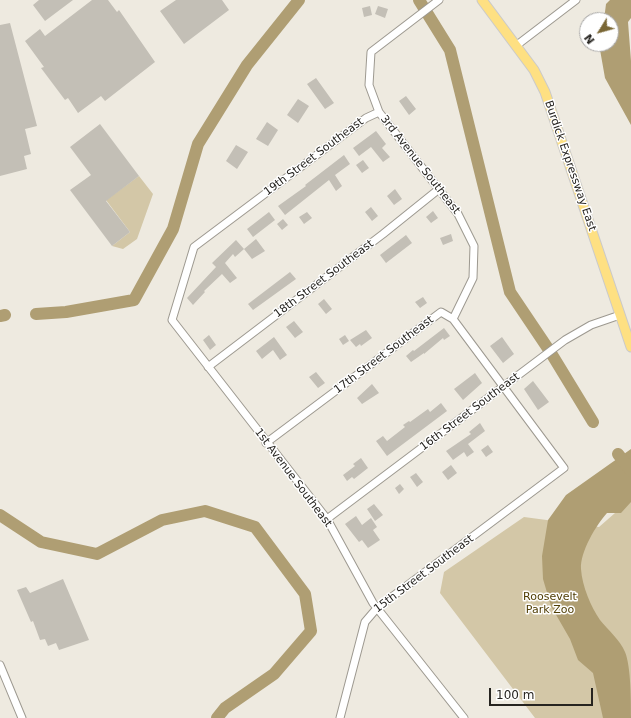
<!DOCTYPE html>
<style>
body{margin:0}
#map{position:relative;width:631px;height:718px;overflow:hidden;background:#eeeae0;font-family:"DejaVu Sans",sans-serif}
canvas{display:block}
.north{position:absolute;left:579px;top:12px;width:40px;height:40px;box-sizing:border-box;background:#fff;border:1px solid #a8a7a6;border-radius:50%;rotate:233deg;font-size:11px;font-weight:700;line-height:16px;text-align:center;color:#262420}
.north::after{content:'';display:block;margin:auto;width:14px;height:18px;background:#7a6735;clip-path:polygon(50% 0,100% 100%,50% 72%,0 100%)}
.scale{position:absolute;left:489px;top:688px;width:104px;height:18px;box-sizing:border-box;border:2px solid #262420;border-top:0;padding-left:5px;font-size:12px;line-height:14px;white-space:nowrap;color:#262420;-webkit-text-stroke:3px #fff;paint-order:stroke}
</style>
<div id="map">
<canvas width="631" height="718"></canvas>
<div class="north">N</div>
<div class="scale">100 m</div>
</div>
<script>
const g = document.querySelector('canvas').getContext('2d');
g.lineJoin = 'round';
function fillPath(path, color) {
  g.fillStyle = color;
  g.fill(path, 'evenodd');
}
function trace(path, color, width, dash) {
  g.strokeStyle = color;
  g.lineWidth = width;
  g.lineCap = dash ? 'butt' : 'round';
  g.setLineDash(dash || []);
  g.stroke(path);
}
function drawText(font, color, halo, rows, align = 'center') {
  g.font = font + ' "DejaVu Sans",sans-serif';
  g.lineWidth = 3;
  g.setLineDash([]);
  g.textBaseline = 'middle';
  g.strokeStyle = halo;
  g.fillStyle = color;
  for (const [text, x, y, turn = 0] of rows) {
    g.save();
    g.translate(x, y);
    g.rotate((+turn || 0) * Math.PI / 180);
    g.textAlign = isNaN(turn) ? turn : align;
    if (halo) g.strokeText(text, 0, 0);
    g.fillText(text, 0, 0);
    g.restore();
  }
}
const green = new Path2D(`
 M139,176L153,194L137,239L123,249L112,246L130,232L106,200Z
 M631,499V718H535L440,593L444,572L524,517L599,527Z`);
const water = new Path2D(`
 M610,0H631V18L628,22L631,61V125L605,78L599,44H611V20H604L606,4Z
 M631,449V502L621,513H607C596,525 580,552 581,569C582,586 591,607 600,620C608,630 620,640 625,652C631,666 631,702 631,718H603L593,673L578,660L570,639L551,606L543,579L542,556L548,520L566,495Z`);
const river = new Path2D(`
 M419,0L450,50L510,292L551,353L593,422
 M36,314L66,312L134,300L173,229L198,144L247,65L299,0
 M0,316L5,315
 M618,454L631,471
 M0,515L41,542L97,554L162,520L205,511L255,527L305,594L311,631L274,674L225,708L217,718`);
const building = new Path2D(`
 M39,0H73L45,21L33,5Z
 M92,0H108L117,12L119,10L155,62L105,101L101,96L78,113L68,98L65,100L41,68L44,67L25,41L40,29L45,36Z
 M176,0H222L229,10L184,44L160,11Z
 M370,6L372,15L364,17L362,8Z
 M378,6L388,9L385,18L375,14Z
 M10,23L37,126L25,129L31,154L24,156L27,169L0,176V25Z
 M316,78L334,103L325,109L307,84Z
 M406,96L416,109L409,115L399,101Z
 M298,99L309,106L298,123L287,115Z
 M267,122L278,130L268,146L256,139Z
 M100,124L139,176L106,201L130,232L112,246L70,190L91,175L70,147Z
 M376,131L386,144L382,148L390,157L383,162L371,147L359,156L353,148Z
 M236,145L248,152L237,169L226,161Z
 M344,155L350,164L335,175L342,186L336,191L329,180L285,215L278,206L306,186L305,185Z
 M363,160L369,168L362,173L356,165Z
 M395,189L402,199L394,205L387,196Z
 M371,207L378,216L372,221L365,212Z
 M433,211L438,218L431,223L426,217Z
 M269,212L275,220L253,237L247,229Z
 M307,212L312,218L304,224L299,217Z
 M283,219L288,225L282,230L277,224Z
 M451,234L453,241L443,245L440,238Z
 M406,235L412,243L386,263L380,255Z
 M256,239L265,251L252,259L244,249Z
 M236,240L244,249L235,257L233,254L225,263L237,278L230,283L222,274L204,291L205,292L193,305L187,298L216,267L212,263Z
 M290,272L296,279L253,310L248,304Z
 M423,297L427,303L420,308L415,302Z
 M324,299L332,309L326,314L318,304Z
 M294,321L303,332L295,338L286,327Z
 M444,328L450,336L444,340L443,338L424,354V353L411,362L406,356L413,350L414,351Z
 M366,330L372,338L361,346L360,344L356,347L350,340Z
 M209,335L216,345L210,350L203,340Z
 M345,335L349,341L343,345L339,339Z
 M274,337L287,355L280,360L273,350L262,359L256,351Z
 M502,337L514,354L503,363L490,346Z
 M316,372L325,383L318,388L309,377Z
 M475,373L482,383L463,400L454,389Z
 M533,381L549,402L538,410L524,389Z
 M372,384L379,393L362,404L357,398Z
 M441,403L447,411L387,456L376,441L383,436L387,441L405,427L403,425L409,421L410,422L428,409L430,412Z
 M480,423L485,431L468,444L474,452L467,457L464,452L453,460L446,451L471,434L469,432Z
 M488,445L493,452L486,457L481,450Z
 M361,458L368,468L354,479L352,477L347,481L343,475L355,466L353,464Z
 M451,465L457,473L448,480L442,472Z
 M416,473L423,482L417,487L410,477Z
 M400,484L404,489L399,494L395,488Z
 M374,504L383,515L375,521L367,509Z
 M356,516L362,525L371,518L377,527L373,530L380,540L368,548L362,540L359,542L345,524Z
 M63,579L89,640L59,650L56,643L48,646L45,639L40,640L33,621L31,622L17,590L26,587L30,593Z`);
const minor = new Path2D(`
 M439,0L371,52L369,85L379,112L458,214L474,246L473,278L453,319
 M517,45L576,0
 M379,112L366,118L194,247L172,320L327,519L373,603L464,718
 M208,367L383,234L439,189
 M266,443L441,312L453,319L564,468L377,608L365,622L340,718
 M327,519L565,340L591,325L620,315
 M0,665L22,718`);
const major = new Path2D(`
 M482,0L534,70L545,92L631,347`);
const streetNames = [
 ["19th Street Southeast",314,157,-37],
 ["3rd Avenue Southeast",420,165,52],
 ["Burdick Expressway East",570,166,71],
 ["18th Street Southeast",324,279,-37],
 ["17th Street Southeast",384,355,-37],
 ["16th Street Southeast",470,412,-37],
 ["1st Avenue Southeast",293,478,53],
 ["15th Street Southeast",424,574,-37]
];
const parkNames = [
 ["Roosevelt",550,597],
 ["Park Zoo",550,610]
];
fillPath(green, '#d3c7a7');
fillPath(water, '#af9e73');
trace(river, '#af9e73', 12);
fillPath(building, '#c3bfb6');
trace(minor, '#9d9990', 9);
trace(major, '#cbcac9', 11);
trace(minor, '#fff', 7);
trace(major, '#fee082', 9);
drawText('11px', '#262420', '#fff', streetNames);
drawText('11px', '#503e05', '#fff', parkNames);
</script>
